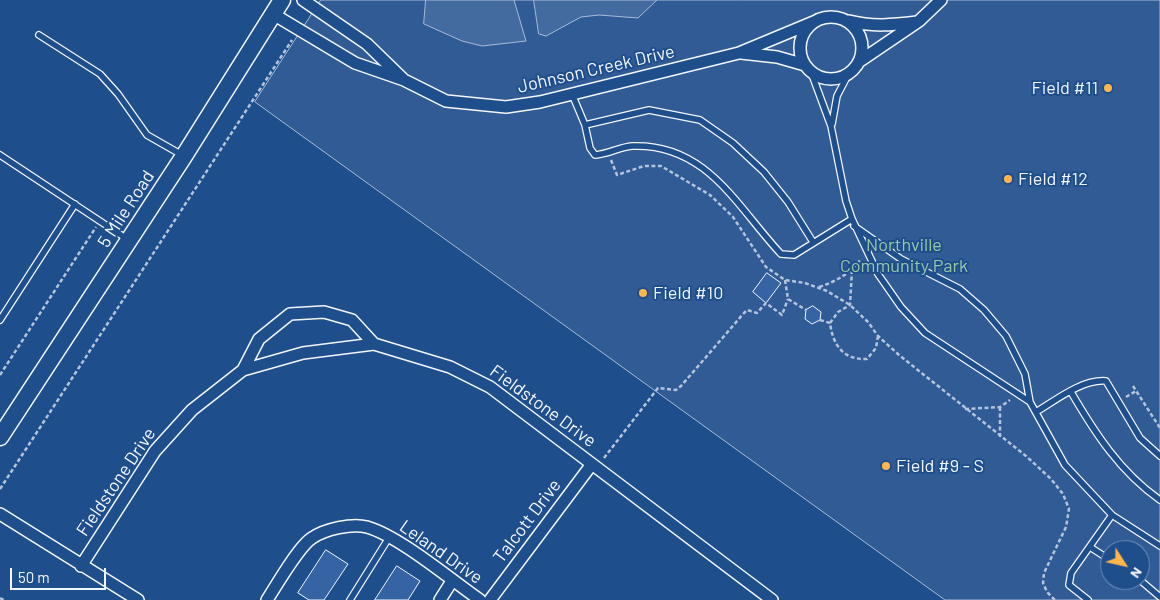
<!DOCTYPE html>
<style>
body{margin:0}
#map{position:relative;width:1160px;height:600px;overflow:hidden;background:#1f4e8c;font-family:Barlow,sans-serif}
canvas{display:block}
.north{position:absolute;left:1100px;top:540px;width:50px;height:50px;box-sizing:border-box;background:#1f4e8c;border:1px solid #7391ba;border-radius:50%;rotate:125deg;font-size:14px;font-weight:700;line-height:20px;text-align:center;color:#f2f6ff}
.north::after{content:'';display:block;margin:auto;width:18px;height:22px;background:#ffb74d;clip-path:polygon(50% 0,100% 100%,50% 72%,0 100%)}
.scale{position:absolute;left:10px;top:568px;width:96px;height:22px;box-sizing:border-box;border:2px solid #f2f6ff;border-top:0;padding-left:6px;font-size:15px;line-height:18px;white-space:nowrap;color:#f2f6ff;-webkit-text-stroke:4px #1f4e8c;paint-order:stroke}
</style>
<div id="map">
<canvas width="1160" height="600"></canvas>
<div class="north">N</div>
<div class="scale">50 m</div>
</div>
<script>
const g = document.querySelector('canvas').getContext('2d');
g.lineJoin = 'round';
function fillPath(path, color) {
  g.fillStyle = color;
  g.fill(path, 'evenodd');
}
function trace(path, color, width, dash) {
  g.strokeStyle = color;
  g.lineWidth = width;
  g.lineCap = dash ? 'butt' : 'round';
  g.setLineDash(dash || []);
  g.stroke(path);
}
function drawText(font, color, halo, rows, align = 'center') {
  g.font = font + ' Barlow,sans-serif';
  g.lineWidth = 4;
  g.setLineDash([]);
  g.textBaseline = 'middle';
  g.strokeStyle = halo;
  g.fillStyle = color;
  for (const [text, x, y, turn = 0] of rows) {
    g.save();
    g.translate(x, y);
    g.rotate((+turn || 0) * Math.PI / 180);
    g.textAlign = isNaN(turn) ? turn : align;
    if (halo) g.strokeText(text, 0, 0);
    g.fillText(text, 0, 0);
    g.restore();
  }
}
const green = new Path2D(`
 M321,0H1160V600H945L255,102ZM1110,550H1140V580H1110Z`);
const water = new Path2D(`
 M426,0H514L526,41L482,46L462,41L424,24Z
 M534,0H657L638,18L599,15L581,17L546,36L539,34Z`);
const building = new Path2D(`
 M767,273L781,283L766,303L753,292Z
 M813,306L821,312L820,320L812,324L805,319L806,310Z
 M326,550L348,564L324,600H309L298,593Z
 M397,566L420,581L408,600H375Z`);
const path = new Path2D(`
 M611,160L617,175L644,166H661L710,195L733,217L766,267L785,280L805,283L827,291L850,305L868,322L878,336L899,355L1026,456L1051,479L1063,494L1069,509L1066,527L1044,573L1043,583L1047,592L1055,600
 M852,270L850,305L838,312L830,323C833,345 843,360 867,359L876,348L878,336
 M785,280L788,299L806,310
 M819,287C837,281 849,274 861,259
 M820,320L830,323
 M0,375L96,227
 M1133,386L1160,428
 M1126,397L1136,391
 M1000,407V437
 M965,409L1000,407L1010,400
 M604,458L658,388L676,390L681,386L744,313L747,310L757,313L766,303L782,315L788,299
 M0,489L292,40
 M0,598L4,600`);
const lane = new Path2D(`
 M39,35L100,74L118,94L147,135L182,155
 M811,72L831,126L846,201L852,219L878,274L901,307L925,333L1030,402
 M572,94L585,125L590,148L595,155C608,154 620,147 632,146C707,143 737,207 781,254L794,255L852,219
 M832,124L837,96L848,75
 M585,125L649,110L700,120L733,143L764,172L788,202L813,242
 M0,155L127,239
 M854,226L901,259L960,289L984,310L1006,336L1025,374L1030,402L1065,465L1112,515L1160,546
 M0,320L75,204
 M1071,392C1095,433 1120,472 1160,500
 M1036,412C1056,400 1082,379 1106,381L1140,438L1160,456
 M1090,547L1110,560
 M1140,580L1160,597
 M350,600L390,536
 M1088,600L1069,585L1071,573L1112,515`);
const street = new Path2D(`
 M303,0L367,44L403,79
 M273,14L355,63L404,80L446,101L506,107L540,102L739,53L816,21
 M800 48a31 31 0 1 1 62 0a31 31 0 1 1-62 0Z
 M849,21C872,27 893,25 917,22
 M741,53L777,57L805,65
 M860,61L919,21L941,0
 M243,370L259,339L290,314L324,312L352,320L374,344
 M0,514L138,600
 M81,566L155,451L192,410L243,370L303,353L374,344L450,367L490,387L772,600
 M267,600C276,586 299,546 312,538C325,529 352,523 367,527C399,536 451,580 480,600
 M440,600L452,581
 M490,600L592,464`);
const secondary = new Path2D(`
 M0,437L184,156L282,0`);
const markers = [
 [1108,88,5,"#ffb74d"],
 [1008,179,5,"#ffb74d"],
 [643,293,5,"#ffb74d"],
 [886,466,5,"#ffb74d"]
];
const streetNames = [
 ["Johnson Creek Drive",596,69,-13],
 ["5 Mile Road",126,209,-57],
 ["Fieldstone Drive",543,406,36],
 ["Fieldstone Drive",116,482,-56],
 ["Talcott Drive",527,521,-53],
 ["Leland Drive",441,552,35]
];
const poiNames = [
 ["Field #11",1098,88,"right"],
 ["Field #12",1018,179],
 ["Field #10",653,293],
 ["Field #9 - S",896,466]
];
const parkNames = [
 ["Northville",904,245],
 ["Community Park",904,266]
];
fillPath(green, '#305b95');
trace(green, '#a8bbd7', 1);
fillPath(water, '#446ba0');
trace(water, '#a8bbd7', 1);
fillPath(building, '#3563a3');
trace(building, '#f2f6ff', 1);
trace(lane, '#f2f6ff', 8);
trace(street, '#f2f6ff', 14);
trace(secondary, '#f2f6ff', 19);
trace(path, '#b3c4dc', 2.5, [4, 2.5]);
trace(lane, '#1f4e8c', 5.5);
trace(street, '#1f4e8c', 11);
trace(secondary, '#1f4e8c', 16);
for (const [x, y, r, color] of markers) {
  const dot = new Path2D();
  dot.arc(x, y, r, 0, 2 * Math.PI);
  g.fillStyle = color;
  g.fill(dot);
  trace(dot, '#1f4e8c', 2);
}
drawText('18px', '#f2f6ff', '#1f4e8c', streetNames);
drawText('18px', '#f2f6ff', '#1f4e8c', poiNames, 'left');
drawText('18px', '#97c8a6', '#1f4e8c', parkNames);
</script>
